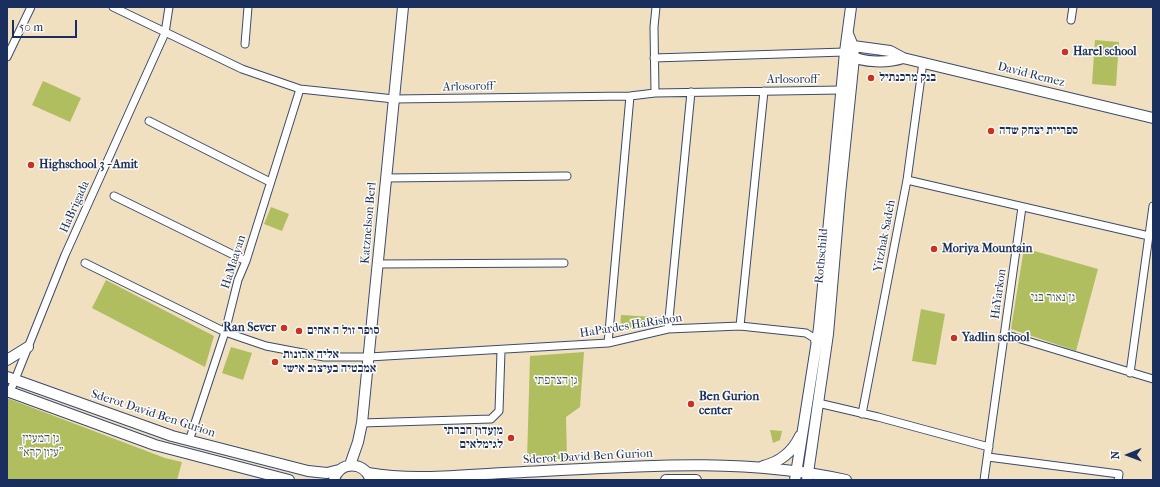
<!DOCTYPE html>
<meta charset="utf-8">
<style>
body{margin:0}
#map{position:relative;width:1160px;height:487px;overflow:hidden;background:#f0e0c0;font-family:"IM FELL French Canon",serif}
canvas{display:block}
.frame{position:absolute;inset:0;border:8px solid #1b2f5e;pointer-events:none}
.north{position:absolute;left:1108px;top:435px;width:40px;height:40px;-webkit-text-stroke:3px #fdfcf7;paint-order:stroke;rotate:269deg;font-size:11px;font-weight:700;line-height:16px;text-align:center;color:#1b2f5e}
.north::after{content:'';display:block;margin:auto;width:14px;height:18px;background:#1b2f5e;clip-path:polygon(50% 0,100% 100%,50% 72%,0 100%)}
.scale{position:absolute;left:12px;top:20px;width:65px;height:18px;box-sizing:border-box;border:2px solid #1b2f5e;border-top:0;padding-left:5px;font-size:12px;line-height:14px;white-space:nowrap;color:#1b2f5e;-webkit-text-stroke:3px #fdfcf7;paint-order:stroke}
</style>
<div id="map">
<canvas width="1160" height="487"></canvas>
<div class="frame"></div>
<div class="north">N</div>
<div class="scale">50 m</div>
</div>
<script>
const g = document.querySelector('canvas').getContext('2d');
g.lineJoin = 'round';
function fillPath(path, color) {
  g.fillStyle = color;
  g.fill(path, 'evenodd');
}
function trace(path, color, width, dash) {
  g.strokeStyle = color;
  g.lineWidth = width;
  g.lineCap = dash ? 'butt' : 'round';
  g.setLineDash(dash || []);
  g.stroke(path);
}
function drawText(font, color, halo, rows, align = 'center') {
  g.font = font + ' "IM FELL French Canon","Frank Ruhl Libre",serif';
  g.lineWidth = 3;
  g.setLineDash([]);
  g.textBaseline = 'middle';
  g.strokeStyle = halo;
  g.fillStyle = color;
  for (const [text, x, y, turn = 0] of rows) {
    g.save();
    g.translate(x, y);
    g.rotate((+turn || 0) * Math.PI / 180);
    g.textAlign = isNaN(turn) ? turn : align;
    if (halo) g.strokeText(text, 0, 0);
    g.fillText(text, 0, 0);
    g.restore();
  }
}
const green = new Path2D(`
 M1095,40L1119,42L1116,86L1092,84Z
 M43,81L81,98L70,122L32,105Z
 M271,207L289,214L282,231L264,224Z
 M1024,248L1098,269L1076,351L1011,329Z
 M106,280L214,336L205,367L92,308Z
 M921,309L945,314L936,365L912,361Z
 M621,315L655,317V323L620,330Z
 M231,347L252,353L243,380L222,373Z
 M584,352L580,407L566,417L567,459L527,460L530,356Z
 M7,398L165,458L182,462L177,480H7Z
 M770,430L782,431L780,440L773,443Z`);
const street = new Path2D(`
 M113,7L242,69L300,89L394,99L630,96L655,93L841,90
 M1071,20L1073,7
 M245,44L248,7
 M7,57L31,7
 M654,58L845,52
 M655,93L654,27L656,7
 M149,121L270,182
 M386,178L567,176
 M907,180L1149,236
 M114,196L246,261
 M85,263L225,332L266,346L324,357H369L608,343L668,329L740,326L806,333L814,338L816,345
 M378,264L564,263
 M740,326L764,91
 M668,329L691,92
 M1004,334L1153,379
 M608,343L630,96
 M1130,373L1153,206
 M10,392L65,255L165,33L169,7
 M818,403L878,417L989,447
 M862,414L907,180L923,62
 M362,423L491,419L499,411L501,351
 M189,441L225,332L238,280L246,261L300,89
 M988,457L1119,474L1118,480
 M984,480L1022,207`);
const secondary = new Path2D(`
 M848,50L853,46L890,51L903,58L1153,118
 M849,55C863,63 888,63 903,58
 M7,360L28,347
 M7,377L172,436L308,471L327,473L339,470
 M7,391L155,445L289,480
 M350,465L358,442L362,423L403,7
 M763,466C780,462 792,453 800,436
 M368,473C413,481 459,475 504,473C616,468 735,455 846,480
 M334,480C339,461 363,461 370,478
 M666,480H696
 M795,480L819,328L845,52L851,7
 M807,480L828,334L840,194L854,58L853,46L848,34`);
const markers = [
 [1065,52,4,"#c8321e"],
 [871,78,4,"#c8321e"],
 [991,131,4,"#c8321e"],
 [31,165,4,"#c8321e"],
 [934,249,4,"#c8321e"],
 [284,328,4,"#c8321e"],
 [299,331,4,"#c8321e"],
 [954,338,4,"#c8321e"],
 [275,362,4,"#c8321e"],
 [691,404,4,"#c8321e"],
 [511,438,4,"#c8321e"]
];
const poiNames = [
 ["Harel school",1073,52],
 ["בנק מרכנתיל",879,78],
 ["ספריית יצחק שדה",999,131],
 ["Highschool 3 - Amit",39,165],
 ["Moriya Mountain",942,249],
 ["Ran Sever",276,328,"right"],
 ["סופר זול ה אחים",307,331],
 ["Yadlin school",962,338],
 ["אליה ארונות",283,355],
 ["אמבטיה בעיצוב אישי",283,369],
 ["Ben Gurion",699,397],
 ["center",699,411],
 ["מןעדון חברתי",503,431,"right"],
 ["לגימלאים",503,445,"right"]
];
const streetNames = [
 ["David Remez",1031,75,14],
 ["Arlosoroff",792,80],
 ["Arlosoroff",468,87,-1],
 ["HaBrigada",75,207,-66],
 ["Katznelson Berl",369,223,-85],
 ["Yitzhak Sadeh",885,236,-79],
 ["Rothschild",822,256,-85],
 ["HaMaayan",234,262,-72],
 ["HaYarkon",999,294,-82],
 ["HaPardes HaRishon",631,326,-9],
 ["Sderot David Ben Gurion",153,414,18],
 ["Sderot David Ben Gurion",588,457,-3]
];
const parkNames = [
 ["גן נאור בני",1053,298],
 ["גן הצרפתי",556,381],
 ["גן המעיין",41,439],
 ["\"עיון קרא\"",41,453]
];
fillPath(green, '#b0be60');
trace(street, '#3b4a6d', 9);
trace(secondary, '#3b4a6d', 12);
trace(street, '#fff', 7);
trace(secondary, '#fff', 10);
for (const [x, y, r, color] of markers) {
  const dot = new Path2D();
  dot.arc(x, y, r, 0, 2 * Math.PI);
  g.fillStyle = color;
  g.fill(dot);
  trace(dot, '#fdfcf7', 1.5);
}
drawText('bold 12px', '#1b2f5e', '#fdfcf7', poiNames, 'left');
drawText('12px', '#1b2f5e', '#fdfcf7', streetNames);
drawText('12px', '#485a5f', '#fdfcf7', parkNames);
</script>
